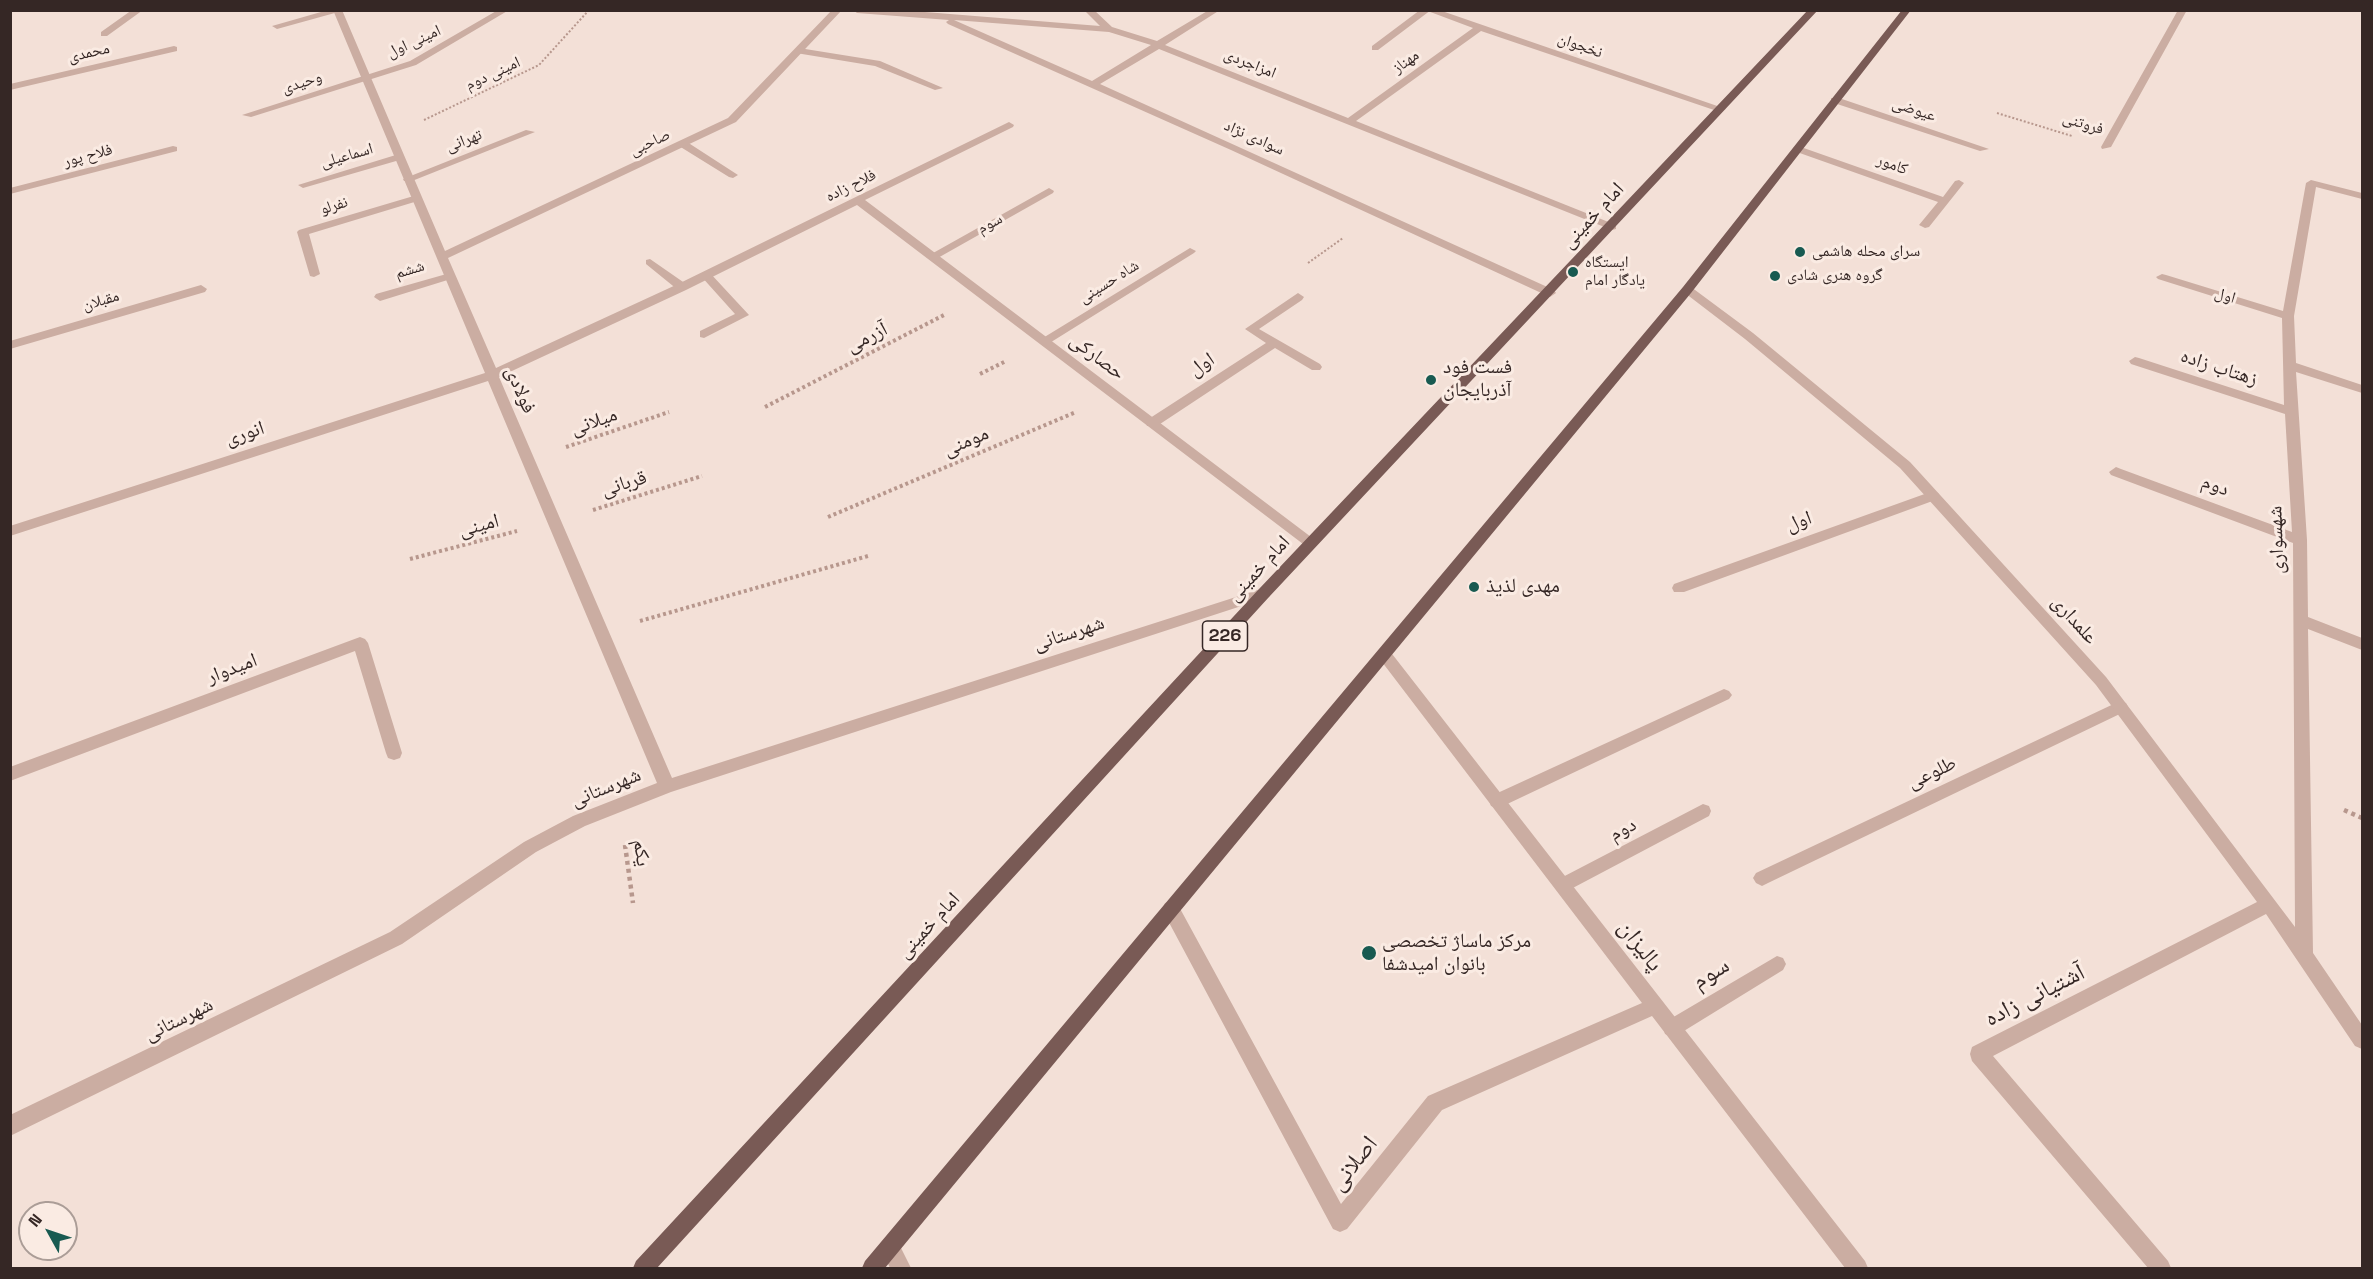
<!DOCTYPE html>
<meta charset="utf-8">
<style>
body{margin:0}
#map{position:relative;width:2373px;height:1279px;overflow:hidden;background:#f3e0d7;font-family:"Space Grotesk",sans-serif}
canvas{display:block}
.frame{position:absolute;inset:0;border:12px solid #352725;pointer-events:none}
.north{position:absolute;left:18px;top:1201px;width:60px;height:60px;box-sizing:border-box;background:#faebe3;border:2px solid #ab9d97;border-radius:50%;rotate:310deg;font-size:16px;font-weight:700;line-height:24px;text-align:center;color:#352725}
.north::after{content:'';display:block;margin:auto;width:21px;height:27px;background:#185a51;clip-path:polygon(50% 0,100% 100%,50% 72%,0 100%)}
</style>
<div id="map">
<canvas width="2373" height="1279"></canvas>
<div class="frame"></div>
<div class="north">N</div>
</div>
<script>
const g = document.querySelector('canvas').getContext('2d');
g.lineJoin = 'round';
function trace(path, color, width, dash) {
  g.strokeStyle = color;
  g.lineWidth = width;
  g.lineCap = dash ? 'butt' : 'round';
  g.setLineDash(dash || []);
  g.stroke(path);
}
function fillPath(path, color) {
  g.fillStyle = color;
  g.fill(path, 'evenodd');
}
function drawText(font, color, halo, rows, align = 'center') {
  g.font = font + ' "Space Grotesk","Noto Naskh Arabic",sans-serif';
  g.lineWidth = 6;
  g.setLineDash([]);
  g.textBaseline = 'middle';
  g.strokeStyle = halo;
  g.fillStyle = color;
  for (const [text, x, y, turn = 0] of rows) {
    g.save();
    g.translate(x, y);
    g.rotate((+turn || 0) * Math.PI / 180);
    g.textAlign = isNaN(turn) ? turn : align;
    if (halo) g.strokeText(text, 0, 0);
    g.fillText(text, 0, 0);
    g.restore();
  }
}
const pathFar2 = new Path2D(`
 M1997,113L2072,136
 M424,120L539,65L589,10
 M1308,263L1343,238`);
const pathFar1 = new Path2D(`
 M980,374L1006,361
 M765,407L946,314
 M566,447L669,412
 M593,510L702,476
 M828,517L1076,412
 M410,559L517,531
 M640,621L868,556`);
const path = new Path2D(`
 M2344,810L2362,818
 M625,845L633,903`);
const service = new Path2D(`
 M132,10H143L107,36H101V32Z
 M328,10L342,11L277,29L272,26Z
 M498,10H509L416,65L251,117L242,115L410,61Z
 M1420,10H1431L1378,50H1372V46Z
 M799,48L880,61L943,88L935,90L875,66L796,53V49Z
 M1831,98H1839L1989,149L1980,151L1831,102Z
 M526,130L535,132L412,181H404L403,179Z
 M683,141L687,142L738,175L733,178L729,177L679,146V142Z
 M399,154L404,157L403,159L303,188L298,185Z
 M1049,188L1054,191L1053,193L936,259L932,260L926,257Z
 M417,195L421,196V200L309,234L320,274L314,277L310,276L297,232L299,230Z
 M1190,248L1196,251L1194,253L1048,344L1044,345L1038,341Z
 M650,259L686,284V290H678L646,264V260Z
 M706,272L710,273L749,315L704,338L700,337V331L735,314L700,275Z
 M450,273L454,274V278L380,301L374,297L376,294Z
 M1298,293L1304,297L1302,300L1259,329L1320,364L1322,367L1320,370H1312L1275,348L1157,426H1147L1146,423L1147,420L1266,343L1245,329Z
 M1933,491L1938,493L1940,496L1938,499L1684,592H1674L1672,588L1674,584Z
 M1724,689L1729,691L1732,695L1729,699L1503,806L1497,808L1491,806L1489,801L1491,796Z
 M2120,701L2126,703L2128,707L2126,711L1768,883L1762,886L1756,883L1753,878L1756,873Z
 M1703,804L1709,806L1711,811L1709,816L1569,890L1563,893L1557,890L1554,885L1557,880Z
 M1777,956L1783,958L1786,964L1783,970L1679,1034L1672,1037L1665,1034L1663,1028L1665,1022Z`);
const minor = new Path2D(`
 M333,10H342L445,251L728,118L832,10H842L736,122L448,258L496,368L678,284L1009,122L1014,125L1013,127L865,200L1319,543L1312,548L1307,547L857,205L686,290L499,377L672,778L1264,588L1269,589L1271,593L1269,597L671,792L585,826L536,852L402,944L10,1136V1115L390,932L524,842L573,816L657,783L488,381L10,536V526L485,373Z
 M853,10H900L1100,26L1084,10H1094L1112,27L1157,41L1209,10H1220L1165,45L1348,118L1473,28L1425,10H1439L1726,109L1717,111L1481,31L1356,121L1616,225V229L1612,230L1159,49L1100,84L1554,290L1556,293L1550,297L1231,150L948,24L946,22L949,20L857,13ZM954,20L1109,32L1151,45L1092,81Z
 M2178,10H2187L2111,147L2102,149L2101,147Z
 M174,46L177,47V51L10,90V84Z
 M173,146L177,147V151L10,194V188Z
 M1798,146L1943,197L1955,181L1959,180L1964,183L1929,227L1925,228L1919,225L1938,202L1794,151V147Z
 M2311,180L2362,193V199L2316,187L2294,316L2296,363L2362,385V393L2296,372L2307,540L2308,617L2362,638V650L2308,629L2313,953L2362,1025V1049L2355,1046L2266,914L1993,1056L2168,1261L2171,1268H2148L1972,1061L1970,1054L1972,1047L2257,902L2096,685L1900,468L1745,339L1681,290L1687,286L1691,287L1753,333L1910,462L2106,677L2295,927L2293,543L2111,475L2109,472L2116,467L2121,469L2292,532L2285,414L2131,364L2129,361L2135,357L2139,358L2284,405L2282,318L2158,279L2156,277L2162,274L2166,275L2283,311L2306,183Z
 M201,285L207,289L205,292L10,349V341Z
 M360,637L365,639L368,643L402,753L400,758L394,760L388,758L386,753L355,651L10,781V767Z
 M1384,648L1389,650L1865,1261L1868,1268H1845L1652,1016L1442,1110L1347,1229L1340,1232L1333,1229L1165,915L1162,909L1165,903L1171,901L1177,903L1341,1204L1428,1096L1642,1003L1379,658L1376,654L1379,650Z
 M890,1237L897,1240L911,1268H890L880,1247L883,1240Z`);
const primary = new Path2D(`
 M1808,10H1818L1269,597L657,1268H633L636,1261L1259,589Z
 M1902,10H1911L1691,293L885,1268H862L865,1261L1683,287Z`);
const markers = [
 [1800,252,6,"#185a51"],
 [1573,272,6,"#185a51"],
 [1775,276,6,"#185a51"],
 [1431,380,6,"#185a51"],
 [1474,587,6,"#185a51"],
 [1369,953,8,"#185a51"]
];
const farStreetnames = [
 ["امینی اول",414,42,-25],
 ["نخجوان",1580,46,19],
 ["محمدی",89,53,-13],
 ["مهناز",1406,62,-36],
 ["امزاجردی",1250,64,22],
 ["امینی دوم",493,74,-25],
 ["وحیدی",302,83,-17],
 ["عیوضی",1914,110,18],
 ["فروتنی",2083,124,17],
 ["سوادی نژاد",1254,138,24],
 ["تهرانی",464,141,-21],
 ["صاحبی",650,143,-25],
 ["فلاح پور",88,156,-15],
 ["اسماعیلی",347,156,-16],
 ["کامور",1892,165,20],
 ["فلاح زاده",851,186,-26],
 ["نفرلو",334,206,-17],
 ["سوم",990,224,-29],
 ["ششم",410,270,-17],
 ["شاه حسینی",1109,282,-32],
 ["اول",2225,296,17],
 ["مقبلان",101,301,-16]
];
const farPoinames = [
 ["سرای محله هاشمی",1812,252],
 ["ایستگاه",1585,263],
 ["یادگار امام",1585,281],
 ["گروه هنری شادی",1787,276]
];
const shields = [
 [1225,636,45]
];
const shieldNames = [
 ["226",1225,636]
];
const streetNames = [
 ["امام خمینی",1593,216,-47],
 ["آزرمی",867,338,-27],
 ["حصارکی",1097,357,37],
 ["اول",1202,365,-33],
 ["زهتاب زاده",2219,368,18],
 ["فولادی",520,390,67],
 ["میلانی",594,422,-19],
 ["انوری",245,434,-18],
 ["مومنی",966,442,-23],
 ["قربانی",624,484,-17],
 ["دوم",2215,486,20],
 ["اول",1799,522,-20],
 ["امینی",479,526,-15],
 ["شهسواری",2277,540,-92],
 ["امام خمینی",1259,569,-47],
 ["علمداری",2074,620,48],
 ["شهرستانی",1069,634,-18],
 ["امیدوار",232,669,-21],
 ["طلوعی",1932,773,-25],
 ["شهرستانی",606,788,-22],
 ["دوم",1623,830,-28],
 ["یکم",641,853,82],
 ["امام خمینی",929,926,-47],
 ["شهرستانی",179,1020,-26]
];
const poiNames = [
 ["فست فود",1443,368],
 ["آذربایجان",1443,391],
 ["مهدی لذیذ",1486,587],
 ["مرکز ماساژ تخصصی",1382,942],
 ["بانوان امیدشفا",1382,965]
];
const nearStreetnames = [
 ["پالیزان",1640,946,53],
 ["سوم",1711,974,-32],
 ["آشتیانی زاده",2035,996,-27],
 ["اصلانی",1354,1164,-52]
];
trace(pathFar2, '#b7978d', 2, [2, 2]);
trace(pathFar1, '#b7978d', 4, [3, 3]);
trace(path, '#b7978d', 4.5, [4, 4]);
fillPath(service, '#cbada2');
fillPath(minor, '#cbada2');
fillPath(primary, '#795a55');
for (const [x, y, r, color] of markers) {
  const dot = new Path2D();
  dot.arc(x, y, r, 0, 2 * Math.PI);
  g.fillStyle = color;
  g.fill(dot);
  trace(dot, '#faebe3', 2);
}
drawText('16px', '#352725', '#faebe3', farStreetnames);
drawText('16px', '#352725', '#faebe3', farPoinames, 'left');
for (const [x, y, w] of shields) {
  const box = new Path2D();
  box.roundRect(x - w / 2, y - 15, w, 30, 4.5);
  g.fillStyle = '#faebe3';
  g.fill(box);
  trace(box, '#352725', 1.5);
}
drawText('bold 18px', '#352725', null, shieldNames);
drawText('20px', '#352725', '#faebe3', streetNames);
drawText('20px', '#352725', '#faebe3', poiNames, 'left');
drawText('24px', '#352725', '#faebe3', nearStreetnames);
</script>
